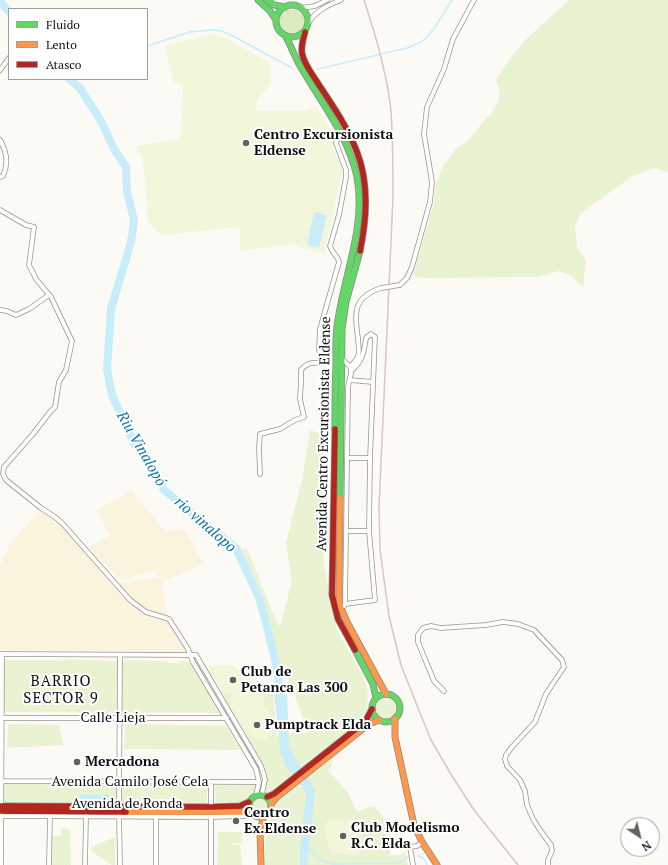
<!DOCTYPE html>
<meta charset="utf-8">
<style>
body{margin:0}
#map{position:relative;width:668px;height:865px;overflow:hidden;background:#fcfaf4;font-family:"PT Serif",serif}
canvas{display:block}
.legend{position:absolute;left:8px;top:8px;width:140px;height:72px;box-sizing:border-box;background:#fff;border:1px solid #9f9f9f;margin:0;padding:5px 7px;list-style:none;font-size:12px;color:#0f0f0f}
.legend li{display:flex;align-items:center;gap:8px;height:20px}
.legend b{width:20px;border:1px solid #9f9f9f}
.north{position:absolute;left:620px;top:817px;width:40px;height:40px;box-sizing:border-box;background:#fff;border:1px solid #9f9f9f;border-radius:50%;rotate:145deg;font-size:11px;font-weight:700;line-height:16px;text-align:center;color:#0f0f0f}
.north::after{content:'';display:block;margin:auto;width:14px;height:18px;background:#62615f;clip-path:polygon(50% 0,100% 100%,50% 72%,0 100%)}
</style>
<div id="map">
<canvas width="668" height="865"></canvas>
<ul class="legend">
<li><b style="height:5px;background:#63d668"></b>Fluido</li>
<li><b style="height:5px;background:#ff974d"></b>Lento</li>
<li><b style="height:5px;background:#b3261e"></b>Atasco</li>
</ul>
<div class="north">N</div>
</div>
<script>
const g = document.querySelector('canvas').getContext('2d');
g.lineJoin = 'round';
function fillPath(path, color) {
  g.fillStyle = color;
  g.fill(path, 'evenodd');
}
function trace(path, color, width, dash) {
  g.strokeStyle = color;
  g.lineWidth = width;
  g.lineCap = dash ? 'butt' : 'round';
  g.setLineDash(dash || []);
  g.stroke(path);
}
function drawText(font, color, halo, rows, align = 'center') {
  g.font = font + ' "PT Serif",serif';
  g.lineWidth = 4;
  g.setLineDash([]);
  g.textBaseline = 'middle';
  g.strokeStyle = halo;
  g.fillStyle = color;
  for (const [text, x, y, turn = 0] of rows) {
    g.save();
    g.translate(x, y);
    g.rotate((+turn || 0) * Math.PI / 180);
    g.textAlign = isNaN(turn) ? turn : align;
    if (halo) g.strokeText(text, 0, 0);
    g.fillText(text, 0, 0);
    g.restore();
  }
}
const farmland = new Path2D(`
 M131,490L165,531L184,529L204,564L165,581L162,578L167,616L147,609L134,601L118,583L160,577L153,571L120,580L89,547L110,535L96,511Z
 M40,511L61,526L87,555L119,594L144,615L168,620L187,652L0,650V565L10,543Z`);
const green = new Path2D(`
 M569,0H668V172L653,168L631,177L580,214L575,227L577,247L586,260L583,288L572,276L559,271L538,277L424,278L413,276L434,203L435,186L443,166L456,149L470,139L482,123L491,114L499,100L500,92L496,80L511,57L525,40Z
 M310,430L323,435L322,489L324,564L336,629L362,673L368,692L367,711L333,758L331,769L328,770L348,793L357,812L369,807L374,806L384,818L391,846L390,855H399L405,852L408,865H264L267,824L273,814L275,804L277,802L271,793H266L265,771L256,751L223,694L273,693L277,736L295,732L309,733L282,663L278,664L263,604L239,550L247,549L274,616L280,627L292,581L286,543L302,480Z
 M65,659L114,661L115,662H125V660L167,661L168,663H179L180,661H188L190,663L193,662L219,713L3,712L2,660H56L65,661Z
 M376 708a10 10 0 1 1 20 0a10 10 0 1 1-20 0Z
 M8,724L59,725L63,745L7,748Z
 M125,724L226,726L241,750L124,749Z
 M4,784L116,785L117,787V802L115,804H4Z
 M124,784L206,785L207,786V804L204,805L123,804L122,803V785Z
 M216,785H255L256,788C249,806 232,804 216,804L214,786Z
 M252 806a8 8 0 1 1 16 0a8 8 0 1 1-16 0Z
 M61,827L70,830L71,865H52V836H61Z
 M218,832H242V843L225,844L240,845L242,865H217Z
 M115,837V865H112L91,851V847Z`);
const forest = new Path2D(`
 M279 22a13 13 0 1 1 26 0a13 13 0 1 1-26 0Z`);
const pitch = new Path2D(`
 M211,34L228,39L270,63C272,81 271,87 257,99L256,111H303L316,106L334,135L333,150L343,169L324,254L298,247L292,244L241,251L239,227L162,235L148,221L143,160L136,146L181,139L183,87L173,81L165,45Z
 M233,665L254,681L256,694H263L264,707L269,708C272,719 279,744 260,739C257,738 253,738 251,736C247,734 249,731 244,729L232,710L234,708H241H231V694H223L207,666Z
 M352,819L358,825L359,852L356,855L332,854C329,849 324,831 325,825C326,822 327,821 329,820Z`);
const water = new Path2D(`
 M314,212L327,215L319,248L307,245Z
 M287,692L289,744C294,762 309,774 315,791L307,865H300V852L306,794L303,788L287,768L281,755L274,693Z
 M80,794L109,795V802H79Z`);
const stream = new Path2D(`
 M147,46L190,32L212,30L222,31L233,36L292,68
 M318,69L407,48L421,42L427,37L435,27L452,0
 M309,849L319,859L332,864L398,863L408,857
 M418,856L424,859L427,865`);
const river = new Path2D(`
 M0,1L9,12
 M69,79L80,88L101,121L114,149L126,167L127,192L134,220L131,242L111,309L107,369L112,395L134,443L152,466L164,490L236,548L259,598L267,627L277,668L281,704`);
const street = new Path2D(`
 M301,8L315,6L327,0
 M308,24C315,11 328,5 341,0
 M0,70L9,58
 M0,140C7,152 9,163 3,176L0,177
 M0,210L26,225L34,227L29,265L36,279L51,297L72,341L66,370L59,382L55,407L50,412L33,434L4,467L3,474L6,480L41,508L55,517L63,524L130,600L146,612L169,619L188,649L193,662L256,769L259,782L256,795
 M400,285L407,278L412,267L430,202L432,182L424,134L427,107L444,69L453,39L474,0
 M0,310L7,311L16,315L29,309L49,295
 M341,358C358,372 349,371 348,389L345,604L344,606
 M351,366C353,363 357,360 358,356C360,350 358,344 358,338C354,313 353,297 381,288
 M350,380L373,382
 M348,458H370
 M260,474L259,448L260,434L280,429L295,420L304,417L300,399L301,382V370C308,361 313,363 324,363L319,350L320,329L339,262C338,256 332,253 330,246L339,215L346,177V170L336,143L341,132
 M346,531H369
 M345,604L375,600L369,531L370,458L375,337L371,334L366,338C364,351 363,361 352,370
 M0,654L196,655L261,766L265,779L262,794
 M444,691L434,681L418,642V635L423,628L431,626L441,628L486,625L503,622L518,624L534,630L562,660L564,667L546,694L535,722L512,747L506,755L505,759L507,766L520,780L525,791L527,805L533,819L540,830L551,845L552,851L548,860V865
 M0,718H227
 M0,781L259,782
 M211,783V807
 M119,808L120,655
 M119,815L120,865
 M0,816L211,817L243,816L254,815
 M211,817V865
 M1,865L2,654
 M49,865L50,816
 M85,865L86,816
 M156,865V817
 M413,865L410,847L417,846L422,842`);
const fast = new Path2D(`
 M258,0L270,11L276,20
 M267,0L274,5L285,7
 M276 21a16 16 0 1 1 32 0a16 16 0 1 1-32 0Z
 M286,37C291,46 294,55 299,64C320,101 348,135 357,177C366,226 345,272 338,320C335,335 336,350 336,365C335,387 335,408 335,429
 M340,498L342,329L346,302L360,251
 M355,650L373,684L376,698
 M372 708a14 14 0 1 1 28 0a14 14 0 1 1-28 0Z
 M249 806a11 11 0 1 1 22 0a11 11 0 1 1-22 0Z`);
const slow = new Path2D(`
 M340,498L339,595L340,606L347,622L386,694
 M395,718V737L414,825L422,842L437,865
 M271,804L277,797L369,724L379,720
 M126,812H242L250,810
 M261,865L260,830L264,816`);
const jam = new Path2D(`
 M305,32C303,39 301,46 302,53C304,65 313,75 319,85C333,106 348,128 357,152C369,183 367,218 360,251
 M335,429L332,595L338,619L355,650
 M267,797L274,794L356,729L366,720L372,709
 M0,806L211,807L240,806L249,802
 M0,811L126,812`);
const rail = new Path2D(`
 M364,0C376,36 387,73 391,111C393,139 393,168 393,197L379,507L380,550L389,616L401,665L418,708L431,740L452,776L474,810L518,865`);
const streetBridge = new Path2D(`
 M381,288L400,285`);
const markers = [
 [246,143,4,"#62615f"],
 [233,680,4,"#62615f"],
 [257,725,4,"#62615f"],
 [77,762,4,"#62615f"],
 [236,821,4,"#62615f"],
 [343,836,4,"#62615f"]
];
const poiNames = [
 ["Centro Excursionista",254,135],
 ["Eldense",254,151],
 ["Club de",241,672],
 ["Petanca Las 300",241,688],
 ["Pumptrack Elda",265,725],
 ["Mercadona",85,762],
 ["Centro",244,813],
 ["Ex.Eldense",244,829],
 ["Club Modelismo",351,828],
 ["R.C. Elda",351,844]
];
const streetNames = [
 ["Avenida Centro Excursionista Eldense",324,434,-89],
 ["Calle Lieja",113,718],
 ["Avenida Camilo José Cela",130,782],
 ["Avenida de Ronda",127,804]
];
const waterNames = [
 ["Riu Vinalopó",141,449,60],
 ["rio vinalopo",205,525,41]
];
const neighbourhoodNames = [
 ["BARRIO",61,682],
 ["SECTOR 9",61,699]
];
fillPath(farmland, '#faf4df');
fillPath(green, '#e9f3d2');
fillPath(forest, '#daebbf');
fillPath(pitch, '#f2f7dc');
fillPath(water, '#c8edf9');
trace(stream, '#c8edf9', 1.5);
trace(river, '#c8edf9', 8);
trace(street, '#969592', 5.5);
trace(fast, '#8c8b89', 7);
trace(slow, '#8c8b89', 7);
trace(jam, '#8c8b89', 7);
trace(street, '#fffefd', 4);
trace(fast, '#63d668', 5.5);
trace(slow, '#ff974d', 5.5);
trace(jam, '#b3261e', 5.5);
trace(rail, '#d9c4c7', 1.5);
trace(streetBridge, '#969592', 5.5, []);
trace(streetBridge, '#fffefd', 4);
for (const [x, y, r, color] of markers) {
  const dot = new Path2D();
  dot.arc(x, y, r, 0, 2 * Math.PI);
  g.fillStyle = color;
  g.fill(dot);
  trace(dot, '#fff', 1.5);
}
drawText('bold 14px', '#0f0f0f', '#fff', poiNames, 'left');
drawText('14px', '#0f0f0f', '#fff', streetNames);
drawText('italic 15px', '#0d78ac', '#fff', waterNames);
g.letterSpacing = '1px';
drawText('15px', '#0f0f0f', '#fff', neighbourhoodNames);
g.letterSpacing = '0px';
</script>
